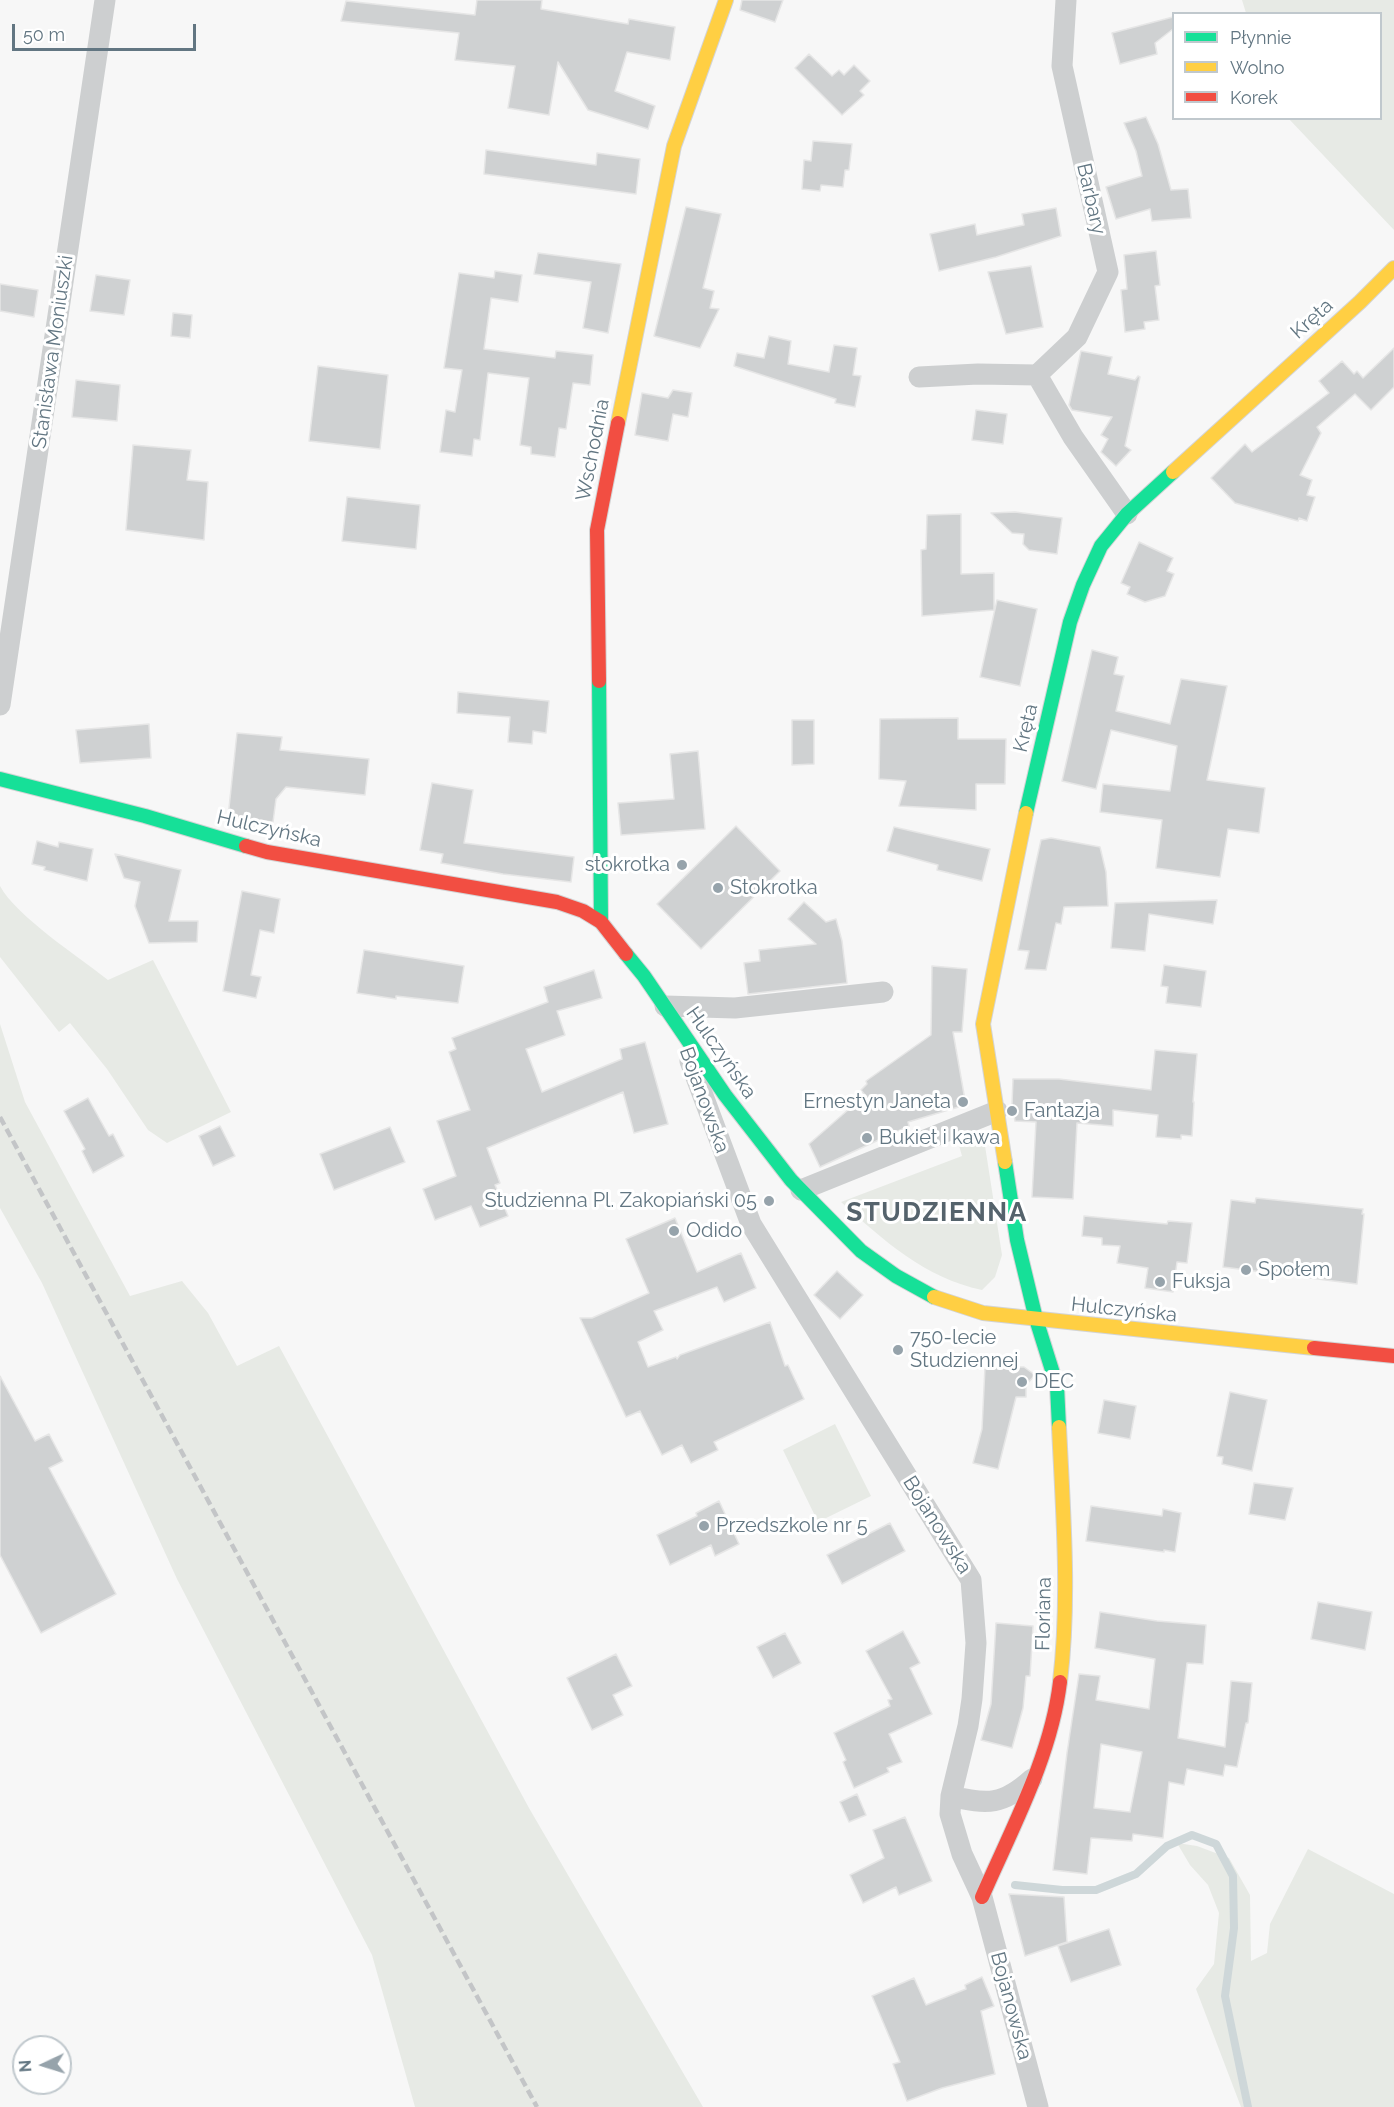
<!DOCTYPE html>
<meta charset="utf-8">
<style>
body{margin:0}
#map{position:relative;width:1394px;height:2107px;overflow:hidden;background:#f7f7f7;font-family:Raleway,sans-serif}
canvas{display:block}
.legend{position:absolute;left:1172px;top:12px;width:210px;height:108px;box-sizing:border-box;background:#fff;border:2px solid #c0c8cd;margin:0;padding:8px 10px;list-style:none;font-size:18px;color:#627682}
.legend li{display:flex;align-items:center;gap:12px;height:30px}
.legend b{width:30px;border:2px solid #c0c8cd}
.north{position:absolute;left:12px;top:2035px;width:60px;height:60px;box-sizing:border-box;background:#fff;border:2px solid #c0c8cd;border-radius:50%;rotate:266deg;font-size:16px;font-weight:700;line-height:24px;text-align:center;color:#627682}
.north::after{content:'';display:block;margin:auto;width:21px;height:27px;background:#96a3ab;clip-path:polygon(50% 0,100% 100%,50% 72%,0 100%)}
.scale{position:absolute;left:12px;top:24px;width:184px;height:27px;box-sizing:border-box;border:3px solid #627682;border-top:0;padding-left:8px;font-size:18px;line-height:21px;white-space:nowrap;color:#627682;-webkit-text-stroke:4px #fff;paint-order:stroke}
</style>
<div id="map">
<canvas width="1394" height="2107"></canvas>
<ul class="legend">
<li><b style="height:8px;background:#16e098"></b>Płynnie</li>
<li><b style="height:8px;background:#ffcf43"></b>Wolno</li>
<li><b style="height:8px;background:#f24e42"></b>Korek</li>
</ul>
<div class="north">N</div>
<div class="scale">50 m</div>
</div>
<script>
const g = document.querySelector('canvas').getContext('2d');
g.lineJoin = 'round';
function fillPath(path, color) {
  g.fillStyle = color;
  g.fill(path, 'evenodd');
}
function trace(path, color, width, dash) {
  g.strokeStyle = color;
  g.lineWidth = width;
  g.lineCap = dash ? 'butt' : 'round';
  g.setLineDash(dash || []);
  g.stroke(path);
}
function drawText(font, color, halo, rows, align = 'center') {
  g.font = font + ' Raleway,sans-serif';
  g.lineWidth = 6;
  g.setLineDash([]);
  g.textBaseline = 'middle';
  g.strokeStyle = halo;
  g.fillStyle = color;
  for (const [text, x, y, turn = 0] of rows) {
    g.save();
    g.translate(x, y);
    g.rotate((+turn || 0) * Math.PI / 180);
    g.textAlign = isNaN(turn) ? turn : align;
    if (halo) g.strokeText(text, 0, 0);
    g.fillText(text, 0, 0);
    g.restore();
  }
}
const green = new Path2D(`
 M1242,0H1394V230L1289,119L1380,118V14L1246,13Z
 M0,886C16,916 79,957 108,980L153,960L231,1112L167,1143L148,1130L107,1069L70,1023L59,1032L0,957Z
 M0,1024L25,1102L130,1296L182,1281L208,1313L237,1366L279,1346L529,1808L703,2107H415L372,1955L177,1579L42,1283L0,1208Z
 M970,1133H983L1002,1255L995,1277L982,1290C925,1278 883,1240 841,1202L962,1156L958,1142Z
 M835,1424L871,1496L818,1522L783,1450Z
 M1177,1843L1197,1846L1229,1858L1250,1895L1251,1961L1267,1953L1270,1924L1308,1849L1394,1894V2107H1241L1196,1989L1214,1964L1219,1913L1208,1885L1190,1865Z`);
const stream = new Path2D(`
 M1015,1885L1062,1890H1096L1136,1874L1167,1846L1192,1835L1216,1844L1233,1876L1234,1928L1225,1996L1248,2107`);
const building = new Path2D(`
 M477,0H542L541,9L628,24L629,19L675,27L670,60L627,52L615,91L655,106L648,129L588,110L558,62L549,115L508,108L515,66L455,60L459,33L341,21L346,1L475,15Z
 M742,0H783L775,22L740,10Z
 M1173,17V29L1155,43L1157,54L1120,64L1112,33Z
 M809,54L832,76L839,70L844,75L854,65L870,81L860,91L864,95L842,115L795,68Z
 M1146,117L1158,144L1171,190L1188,189L1191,218L1152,221L1150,209L1116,219L1106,187L1142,176L1136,151L1124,123Z
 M813,141L852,144L849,170H845L843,187L821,185L820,191L802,189L804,160L811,161Z
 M486,150L596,165L597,153L640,159L636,194L484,174Z
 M686,207L721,214L703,288L714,291L710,308L719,309L700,348L654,336Z
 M1056,208L1061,236L996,257L939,271L930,234L975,224L977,235L1024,225L1022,214Z
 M1156,251L1160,285L1155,286L1159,320L1144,322L1145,329L1125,332L1121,290L1127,289L1124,255Z
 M538,253L621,264L608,333L583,328L591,282L534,274Z
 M1031,266L1043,327L1006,334L988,272Z
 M495,271L522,275L518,302L491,298L484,349L555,358L556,351L593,355L590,385L573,383L566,429L559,428L555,457L531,454V447L520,445L529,378L488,373L480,440L474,439L472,456L440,452L446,410L455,412L462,370L444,368L459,273L494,278Z
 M96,275L130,280L124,315L90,311Z
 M0,284L38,290L34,317L0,311Z
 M173,313L192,315L190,338L171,336Z
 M769,336L791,341L788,364L829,372L834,345L857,348L853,375L861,376L855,407L835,403L836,399L734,366L737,353L764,358Z
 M1394,348V387L1371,410L1355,394L1317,427L1321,433L1300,475L1312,480L1307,495L1315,497L1307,521L1299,518L1298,521L1235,503L1211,478L1245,444L1252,452L1329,393L1319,381L1342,361L1354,374L1357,371L1363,378Z
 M1081,351L1112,357L1108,374L1135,380L1138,376L1140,377L1125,446L1131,450L1116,466L1101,452L1108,439L1101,435L1112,417L1072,410L1069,405Z
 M318,366L388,375L380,449L309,441Z
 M76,380L120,385L117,421L72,417Z
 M673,390L692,393L688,417L673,414L668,441L635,435L642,393L668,398Z
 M976,410L1007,414L1003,444L972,440Z
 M133,445L191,450L187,480L208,482L204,540L126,530Z
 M347,497L420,505L416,549L342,541Z
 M1015,512L1062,518L1057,554L1029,550L1023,544L1024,534L1012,533L991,513Z
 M961,514V574L994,573V610L922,616L921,550L926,549L927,515Z
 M1139,542L1173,558L1167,571L1174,574L1165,596L1145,602L1127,594L1130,587L1121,583Z
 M997,600L1037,609L1020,686L980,677Z
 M1092,650L1118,657L1114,674L1124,676L1116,711L1170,724L1181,679L1227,686L1207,780L1265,788L1259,833L1228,829L1220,877L1156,868L1162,820L1100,812L1103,784L1170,791L1177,746L1111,730L1096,789L1062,781Z
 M458,692L549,701L546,733L533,731L532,744L508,742L510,717L457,713Z
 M958,718V739H1006L1005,784H976V810L899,806L906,781L879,779L880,719Z
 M792,720H814V764L792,765Z
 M149,724L151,758L80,763L76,730Z
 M237,733L282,737L280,750L369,759L365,795L286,787L276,799L273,822L228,817Z
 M698,751L705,829L621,835L618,803L674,799L670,754Z
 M432,783L473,790L464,843L574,857L571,882L503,874L441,863L443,854L420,850Z
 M736,826L780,871L701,949L657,904Z
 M894,827L990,849L982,881L937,870L938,865L887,851Z
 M1051,838L1100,847L1106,872L1108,906L1064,907L1061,924L1056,923L1046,970L1025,969L1029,951L1018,950L1035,867L1041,840Z
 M37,841L58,847L59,842L93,849L87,881L44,870L45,867L32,864Z
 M115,854L181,870L169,921H198L197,942L149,943L135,906L140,882L124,878Z
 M242,891L280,899L274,933L260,930L251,975L261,977L256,998L223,991Z
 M1217,900L1213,924L1149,914L1145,951L1111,948L1115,903Z
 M804,902L826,922L836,919L842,941L847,983L748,994L744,963L760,961L759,950L816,944L788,919Z
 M364,950L464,966L458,1003L396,996V999L357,993Z
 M1164,965L1206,971L1201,1007L1166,1003L1168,987L1161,986Z
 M932,966L967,969L962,1032H953L965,1100L960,1101L962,1106L908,1122L909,1126L820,1167L809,1144L865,1095L861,1090L867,1084L866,1081L931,1035Z
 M594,970L602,998L557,1011L565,1035L526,1049L542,1092L622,1059L620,1049L645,1042L668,1124L634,1133L623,1092L533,1129L487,1148L500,1183L495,1185L508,1216L480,1227L471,1206L435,1220L423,1189L456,1176L437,1121L470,1110L449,1052L456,1049L452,1038L548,1002L544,987Z
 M1155,1050L1197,1054L1193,1102H1194L1192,1136L1181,1135V1139L1156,1137L1158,1115L1113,1110V1126L1077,1123L1073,1199L1032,1197L1036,1122L1015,1121L1012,1104L1013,1079H1059L1151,1090Z
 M88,1098L109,1136L113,1134L124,1156L93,1173L82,1151L85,1149L64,1111Z
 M220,1126L235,1156L213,1166L199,1136Z
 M390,1127L405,1162L334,1190L320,1154Z
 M1256,1198L1363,1209L1362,1214H1364L1357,1284L1223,1267L1231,1200L1255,1203Z
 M1084,1216L1167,1224L1168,1221L1192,1223L1187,1263L1177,1262L1173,1292L1145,1288L1148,1268L1117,1263L1120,1246L1102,1245V1238L1082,1236Z
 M675,1218L697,1272L741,1253L756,1288L724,1302L717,1287L654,1311L663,1330L638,1342L648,1367L676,1357L677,1359L680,1355L770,1322L785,1366L788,1365L804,1399L714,1442L718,1450L691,1463L682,1445L662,1455L640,1411L626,1417L580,1318H592L649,1293L626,1239Z
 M837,1271L863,1295L840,1319L814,1295Z
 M985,1367H1024L1035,1375L1026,1385V1397H1016L998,1469L973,1463L982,1429Z
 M0,1376L35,1441L49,1434L63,1461L49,1468L116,1594L41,1633L0,1555Z
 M1230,1392L1267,1400L1252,1471L1222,1464L1223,1457L1217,1456Z
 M1104,1400L1136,1406L1130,1439L1098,1433Z
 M1254,1483L1293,1488L1285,1520L1249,1514Z
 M719,1501L739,1544L715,1556L711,1545L670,1565L657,1535L697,1516L696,1513Z
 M1091,1506L1162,1516L1163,1509L1181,1513L1175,1552L1164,1550V1552L1086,1541Z
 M890,1523L905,1551L842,1584L827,1555Z
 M1318,1602L1372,1612L1365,1650L1311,1639Z
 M1100,1612L1157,1621L1206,1625L1203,1664L1187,1663L1178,1738L1225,1747L1231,1681L1252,1683L1248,1723H1246L1237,1767L1225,1765L1223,1776L1187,1769L1184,1785L1169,1782L1163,1838L1133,1834L1132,1841L1091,1838L1087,1874L1053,1870L1067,1753L1079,1674L1100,1676L1096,1700L1149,1709L1155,1659L1095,1648ZM1101,1744L1142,1752L1130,1812L1094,1808Z
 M996,1623L1033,1626L1030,1676H1026L1023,1708L1012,1748L981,1740L991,1704Z
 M903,1631L920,1663L910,1668L932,1714L889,1734L902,1762L887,1768L889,1772L854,1788L843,1762L846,1760L834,1733L890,1706L888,1700L892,1699L866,1651Z
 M785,1633L801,1663L773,1678L757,1647Z
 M616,1654L632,1686L613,1695L623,1715L592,1730L567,1678Z
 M857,1794L866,1815L849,1822L840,1802Z
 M905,1817L932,1881L899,1895L896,1887L863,1903L850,1875L884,1858L873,1830Z
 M1009,1894L1064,1897L1067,1942L1025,1956Z
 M1109,1929L1121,1965L1071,1982L1058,1946Z
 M982,1977L994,2006L981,2011L995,2074L942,2088L907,2101L893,2064L900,2062L872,1996L914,1978L926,2005L966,1989L965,1985Z`);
const street = new Path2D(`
 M1037,375L1077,337L1108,272L1062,66L1066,0
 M919,377L978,374L1037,375L1073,437L1127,514
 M0,705L105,0
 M665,1006L735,1008L883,992
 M690,1061L751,1224L971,1580L976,1643L972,1699L968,1726L951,1796L950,1814L962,1854L982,1897L1038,2107
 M801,1190L997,1111
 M951,1796C988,1805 1003,1805 1032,1779`);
const fast = new Path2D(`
 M599,681L601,922
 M0,779L145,816L246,846
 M1026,813L1070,622L1083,585L1101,546L1127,514L1173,472
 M626,954L644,976L725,1095L791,1180L861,1251L896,1276L934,1297
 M1005,1162L1017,1240L1036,1319L1057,1386L1059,1427`);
const slow = new Path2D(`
 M618,423L674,146L726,0
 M1173,472L1360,302L1394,268
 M1005,1162L983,1024L1026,813
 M934,1297L983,1313L1314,1348
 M1059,1427C1063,1512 1070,1598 1060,1682`);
const jam = new Path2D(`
 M599,681L597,530L618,423
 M246,846L267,852L557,902L583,911L601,922L626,954
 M1314,1348L1394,1356
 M982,1897C1012,1828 1051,1757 1060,1682`);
const rail = new Path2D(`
 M0,1117L537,2107`);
const markers = [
 [682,865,6,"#96a3ab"],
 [718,888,6,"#96a3ab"],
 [963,1102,6,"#96a3ab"],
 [1012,1111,6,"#96a3ab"],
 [867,1138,6,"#96a3ab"],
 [769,1201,6,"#96a3ab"],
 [674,1231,6,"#96a3ab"],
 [1246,1270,6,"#96a3ab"],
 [1160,1282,6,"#96a3ab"],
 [898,1350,6,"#96a3ab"],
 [1022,1382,6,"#96a3ab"],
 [704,1526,6,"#96a3ab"]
];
const streetNames = [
 ["Barbary",1091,199,77],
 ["Kręta",1312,319,-42],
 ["Stanisława Moniuszki",53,352,-82],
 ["Wschodnia",593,450,-79],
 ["Kręta",1026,728,-77],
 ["Hulczyńska",269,829,13],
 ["Hulczyńska",721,1053,55],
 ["Bojanowska",704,1100,70],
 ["Hulczyńska",1124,1310,6],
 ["Bojanowska",937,1525,58],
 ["Floriana",1044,1614,-89],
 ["Bojanowska",1011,2006,75]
];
const poiNames = [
 ["stokrotka",670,865,"right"],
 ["Stokrotka",730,888],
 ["Ernestyn Janeta",951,1102,"right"],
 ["Fantazja",1024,1111],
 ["Bukiet i kawa",879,1138],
 ["Studzienna Pl. Zakopiański 05",757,1201,"right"],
 ["Odido",686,1231],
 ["Społem",1258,1270],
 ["Fuksja",1172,1282],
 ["750-lecie",910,1338],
 ["Studziennej",910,1361],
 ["DEC",1034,1382],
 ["Przedszkole nr 5",716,1526]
];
const districtNames = [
 ["STUDZIENNA",937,1213]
];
fillPath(green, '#e7eae5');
trace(stream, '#ced7d9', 8);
fillPath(building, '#cfd1d2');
trace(building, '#e6e6e6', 1.5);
trace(fast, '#d3d4d5', 16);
trace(slow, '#d3d4d5', 16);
trace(jam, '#d3d4d5', 16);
trace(street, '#cdcfd0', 21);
trace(fast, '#16e098', 14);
trace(slow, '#ffcf43', 14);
trace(jam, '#f24e42', 14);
trace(rail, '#c3c5c7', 4.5, [9, 4.5]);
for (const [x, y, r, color] of markers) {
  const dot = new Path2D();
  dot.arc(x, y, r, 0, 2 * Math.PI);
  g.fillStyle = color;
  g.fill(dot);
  trace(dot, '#fff', 2);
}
drawText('20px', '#627682', '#fff', streetNames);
drawText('20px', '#627682', '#fff', poiNames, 'left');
g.letterSpacing = '1.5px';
drawText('bold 26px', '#55636c', '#fff', districtNames);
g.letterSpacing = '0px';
</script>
